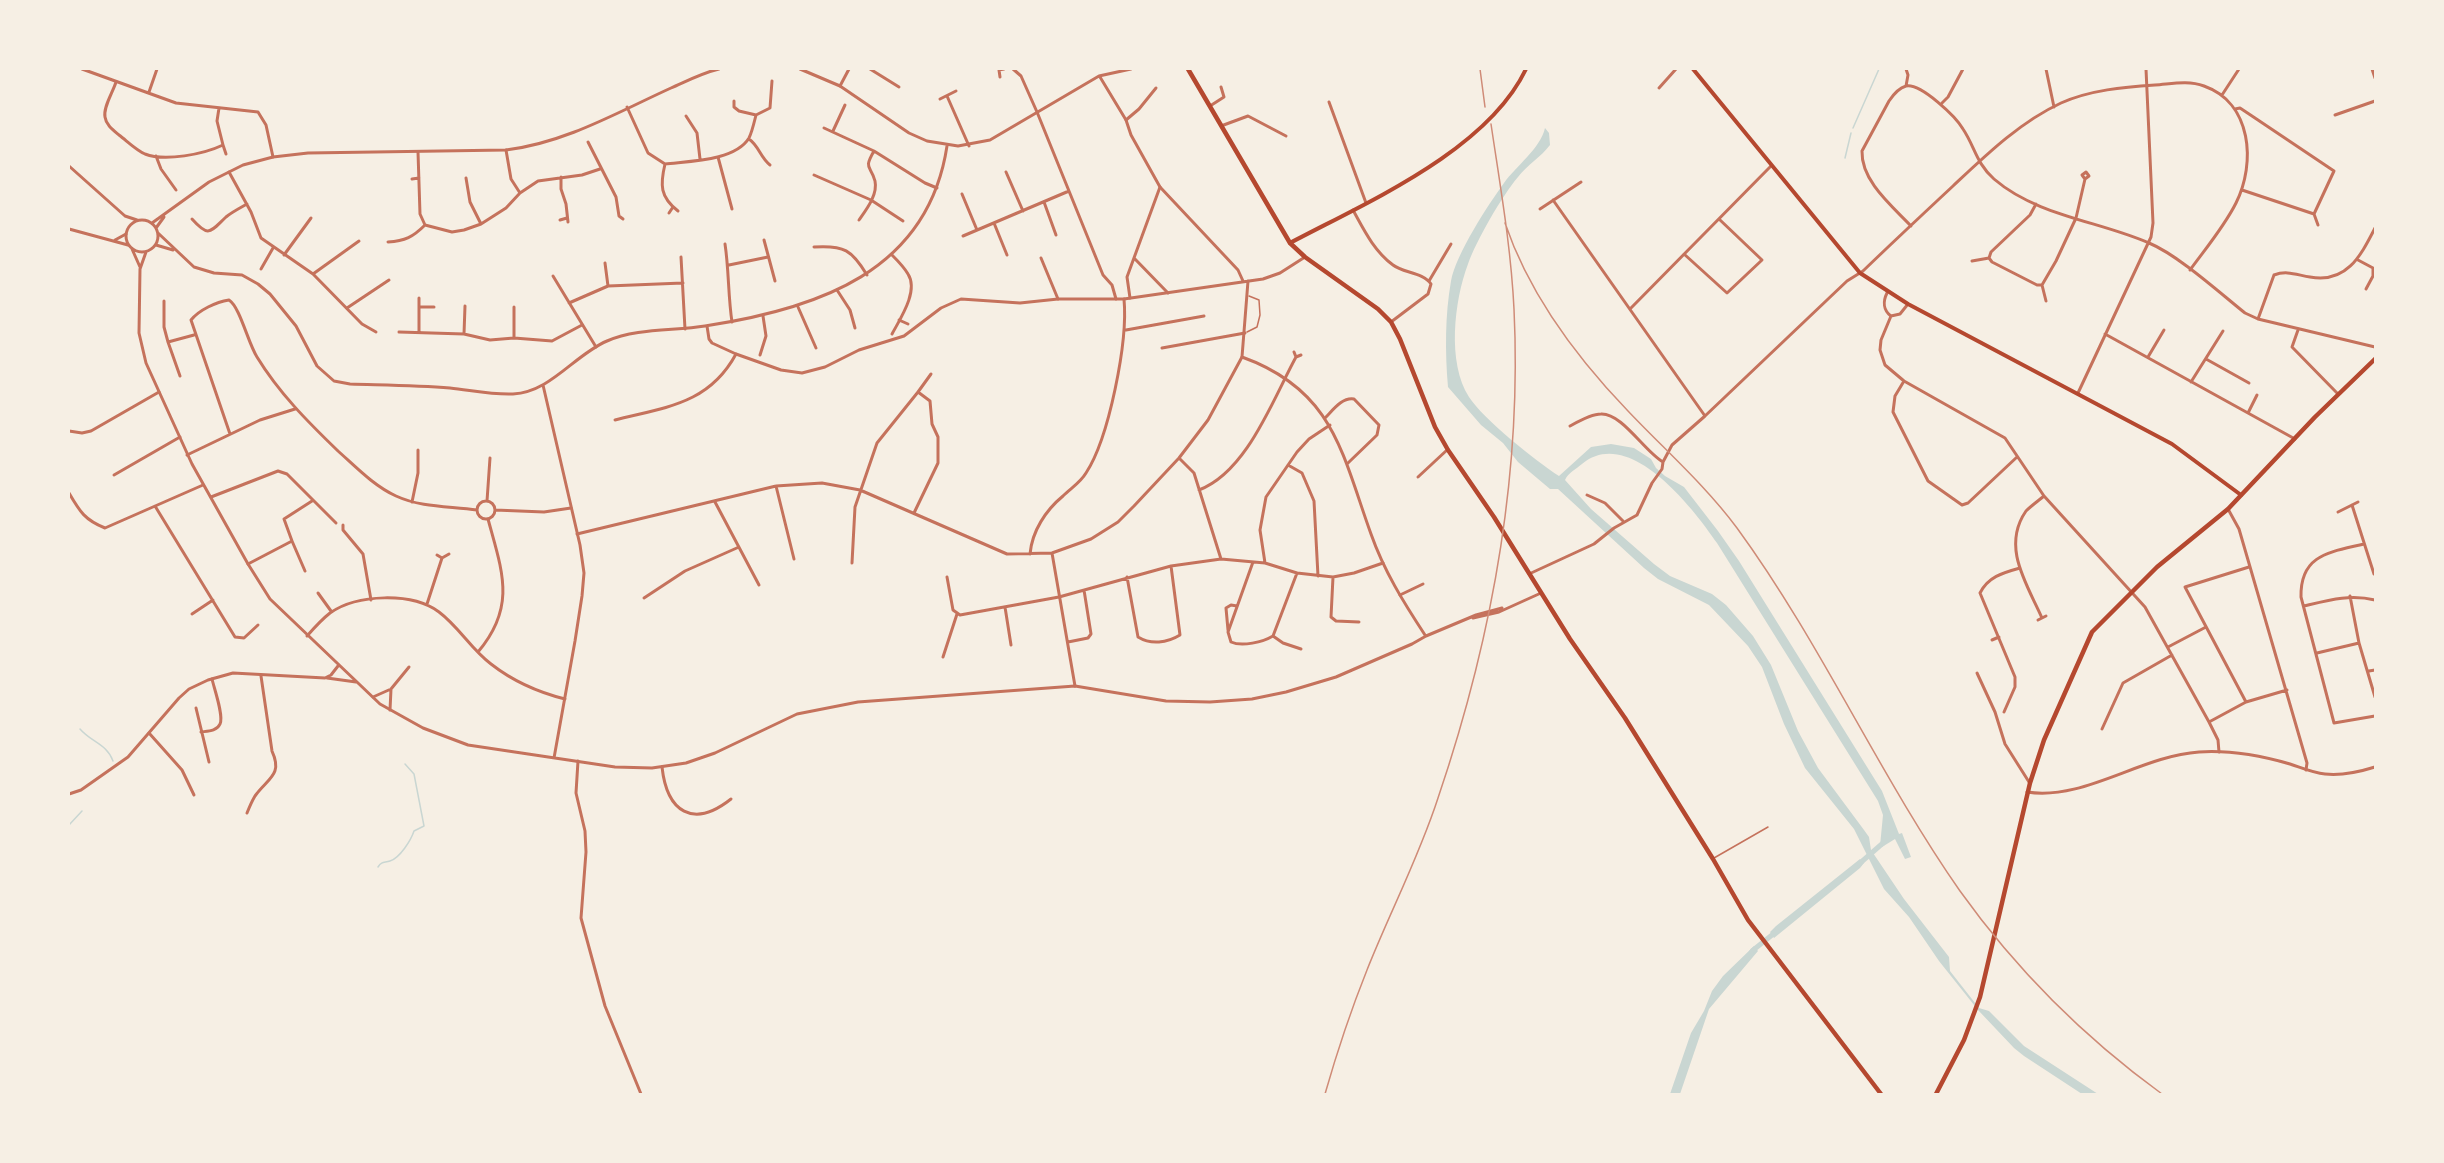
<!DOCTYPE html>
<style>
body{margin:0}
#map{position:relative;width:2444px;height:1163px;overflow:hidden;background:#f6efe4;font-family:"Source Sans 3",sans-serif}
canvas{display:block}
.frame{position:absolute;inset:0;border:70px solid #f6efe4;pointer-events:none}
</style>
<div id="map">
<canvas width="2444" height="1163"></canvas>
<div class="frame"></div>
</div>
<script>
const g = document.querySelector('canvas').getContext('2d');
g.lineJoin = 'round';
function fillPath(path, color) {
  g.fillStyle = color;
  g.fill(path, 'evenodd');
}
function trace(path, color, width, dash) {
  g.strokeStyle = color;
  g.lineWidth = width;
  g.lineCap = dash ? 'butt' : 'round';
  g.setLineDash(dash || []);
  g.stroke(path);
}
const water = new Path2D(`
 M1545,128L1549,133L1550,145C1541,157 1527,165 1518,177C1502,196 1476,241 1468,264C1454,301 1447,363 1469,397C1483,419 1536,461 1559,476L1591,447L1611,444L1634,448L1651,459L1656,468L1665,476L1684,487L1718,531L1739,561L1882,791L1899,834L1902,833L1911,857L1905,859L1895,839L1882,847L1880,846L1883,815L1878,801L1717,543C1693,508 1629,425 1582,464C1576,469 1568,473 1565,480L1591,509L1654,564L1670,576L1712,594L1726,605L1753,636L1771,665L1798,731L1818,768L1864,830L1869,837L1871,850L1904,899L1949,957L1950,971L1979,1008L1989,1011L2024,1046L2098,1094H2082L2024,1056L2014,1048L1978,1010L1939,961L1909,917L1884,889L1854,829L1805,768L1784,724L1762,667L1748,646L1709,605L1658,579L1644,568L1558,489H1550L1518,462L1503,443L1481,425L1448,387C1445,352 1445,315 1451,281C1456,254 1488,205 1504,183C1516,166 1540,149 1545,128Z
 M1860,859L1864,863L1860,868L1774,938L1770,932L1776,926Z
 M1754,946L1758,951L1709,1009L1680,1094H1670L1691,1033L1704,1011L1712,991L1723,976Z`);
const stream = new Path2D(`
 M1853,128L1879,69
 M1845,158L1851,133
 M80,729C91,742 107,744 113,761
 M69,825L82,811
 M378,867C382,861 384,863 390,861C400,858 411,840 414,831L424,826L414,774L405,764`);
const canal = new Path2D(`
 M1859,864L1883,843
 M1752,951L1777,931`);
const service = new Path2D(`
 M1247,332L1257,327L1260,315L1259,300L1249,296
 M1714,858L1768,827`);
const minor = new Path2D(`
 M82,69L176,103L258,112L266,125L273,157
 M870,69L899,87
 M1013,69L1021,76L1037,112L1103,275L1112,285L1116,299
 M2046,69L2054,107
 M2372,69L2375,78
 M1000,77L999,70L1004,69
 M116,82C113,92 103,107 105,117C106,125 113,130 119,135C127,141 136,150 145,154C165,162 204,154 223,145L217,121L219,108
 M840,86L849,69
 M1906,86L1908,75L1906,69
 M1659,88L1676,69
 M149,92L157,69
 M2222,95L2239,69
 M947,96L969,146
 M940,99L956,91
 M734,101V107L739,111L756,115
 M1329,102L1366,203
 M1942,103L1948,97L1963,69
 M1210,106L1224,97L1221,87
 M627,107L648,153L665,164C689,161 735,161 749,138C752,132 754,123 756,115L770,108L772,81
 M2235,109L2240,108L2252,116L2334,171L2314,214L2242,190
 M2335,115L2375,101
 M686,116L697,133L700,159
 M1126,120L1139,109L1156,88
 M1221,126L1248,116L1286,136
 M824,128L874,151L925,183L937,188
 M833,131L845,105
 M749,139C759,146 760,157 770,165
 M588,142L616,197L619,216L623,219
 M223,145L226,154
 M506,150L511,179L520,193
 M418,152L420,214L425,225L452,232L464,230L481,224L506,208L520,193L538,181L582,175L600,169
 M156,156L161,169L176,190
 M718,157L732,209
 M665,164C660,185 660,197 678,211
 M229,172L251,212L261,238L313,274L362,324L376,332
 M1006,172L1023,211
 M814,175L871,200L903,221
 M561,177V189L566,204L568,222
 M466,178L470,202L481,224
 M412,179L419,178
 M962,194L977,230
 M1553,200L1705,416
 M1044,202L1056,235
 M2036,204L2030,215L1991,252L1989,258L1992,262L2037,285H2042L2056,261L2076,218L2085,179L2082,175L2086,172L2089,176L2085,179
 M1540,209L1581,182
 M1353,210C1364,230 1374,251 1393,265C1403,273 1423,272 1431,284L1428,294L1391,322
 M669,213L673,207
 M2314,214L2318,225
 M192,219C209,238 210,232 226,217C232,212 240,208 247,204
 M560,220L567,218
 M859,220C866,210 878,195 875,181C871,165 863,170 874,151
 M994,223L1007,255
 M1911,226C1892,206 1861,181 1862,151L1889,101C1893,95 1899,88 1906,86C1921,83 1956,117 1963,129C1975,147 1976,163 1994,179C2037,216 2099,221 2149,243C2178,255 2220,293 2245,313L2258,319L2375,347
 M69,229L128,245
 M963,236L1069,191
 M115,240L126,234
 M764,240L775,281
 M388,242C405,241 413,237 425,225
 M725,244C729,270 728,296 732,322
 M814,247C844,245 852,250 867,275
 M1684,254L1727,293L1762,260L1719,219
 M284,255L311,218
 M681,257L685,329
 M1041,258L1058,299
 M1134,258L1168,293
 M2358,260L2373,268V276L2366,289
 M1972,261L1989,258
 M605,263L608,286
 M729,265L768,257
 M261,269L273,248
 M313,274L359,241
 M553,276L596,347
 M1429,281L1451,244
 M2042,285L2046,301
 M837,290L850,310L855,328
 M1887,293C1883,301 1883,310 1891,316
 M1130,298L1127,277L1160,187
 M164,301V327L168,342L194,335
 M569,303L608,286L683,283
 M1908,304L1900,314L1891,316L1881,340L1880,350L1885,365L1904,381L2005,438L2044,496L2145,607L2209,722L2218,740L2219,752
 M419,307H434
 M798,307L816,348
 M347,308L389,280
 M1630,309L1771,166
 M2258,319L2274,275C2287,270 2297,275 2310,277C2347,284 2361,255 2375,228
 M899,320L908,324
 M1126,330L1204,316
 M2298,330L2292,347L2338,394
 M399,332L464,334L490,340L514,338L552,341L582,325
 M419,332V298
 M464,334L465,306
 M892,334C900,319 919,291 908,274C904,267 898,261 892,255
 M2105,334L2295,439
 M514,338V307
 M168,342L180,376
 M1162,348L1245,333
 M1294,352L1296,357L1301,355
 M760,355L766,336L763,316
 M2148,357L2164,330
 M2206,359L2249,383
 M1904,381L1895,396L1893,412L1928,481L1962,505L1968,503L2017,457
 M2191,382L2223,331
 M918,392L931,374
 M2078,393L2151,237L2153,223L2146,69
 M2248,413L2257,395
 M1325,418C1333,410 1342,397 1354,399L1379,425L1377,435L1348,463
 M615,420C666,407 709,404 736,354
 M1570,426C1579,421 1591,414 1601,414C1622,413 1644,451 1663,462
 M69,431L82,433L91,431L159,392
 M230,434L191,320C199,310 216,302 229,300C240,307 248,343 257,357C279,393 308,422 338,451C356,467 374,486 396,496C422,508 450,506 477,510
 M187,455L260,420L295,409
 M1179,458L1194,473L1221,559
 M1288,465L1302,473L1314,501L1318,576
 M114,475L180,437
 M1418,477L1447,450
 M776,486L794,559
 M1199,490C1247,472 1273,399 1296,357
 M69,493C80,512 85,520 105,528L203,485
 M1587,495L1605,503L1623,521
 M211,497L278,471L287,474L336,523
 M487,501L490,458
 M477 510a9 9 0 1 1 18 0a9 9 0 1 1-18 0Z
 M412,502L418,473V450
 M715,502L759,585
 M2352,505L2374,574
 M155,506L235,637L244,638L258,625
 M2228,509L2239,529L2307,763L2306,770
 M495,510L544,512L571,508
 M2338,512L2358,502
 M343,525V530L363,554L371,600
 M577,534L776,486L822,483L860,490L1007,554L1052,553L1091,539L1118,522L1134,506L1179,458L1208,420L1242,357
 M292,541L305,571
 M2364,544C2331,552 2300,554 2301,597L2334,723L2375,716
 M1052,553L1075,686
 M1030,554C1032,531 1046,510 1063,496C1071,488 1080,483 1086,473C1109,438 1128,342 1124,299
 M437,555L442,558L449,554
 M1253,562L1228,632L1231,642C1242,647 1263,642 1273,636L1297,573
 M852,563L855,507L877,443L918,392L930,401L932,424L938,437V463L914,513
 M1265,563L1260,530L1266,497L1297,452L1309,439L1330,425
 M248,564L292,541L284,519L312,501
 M1529,574L1594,544L1614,528L1637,515L1652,483L1662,469L1663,462L1672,445L1705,416L1847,281L1863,271C1893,242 1923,214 1953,186C1986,155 2020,122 2061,103C2090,90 2124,87 2155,85C2171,84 2188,80 2204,86C2252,103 2256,163 2236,203C2224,227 2206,248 2190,270
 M947,577L953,610L960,615L1059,597L1171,566L1221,559L1265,563L1297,573L1333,577L1354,573L1383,563
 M1127,577L1138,637C1151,645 1167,643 1180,635L1171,566
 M1333,577L1331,617L1336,621L1359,622
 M318,593L331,611
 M1400,595L1423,584
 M2350,596L2359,643
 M644,598L685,571L739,547
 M427,604L442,558
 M2304,606C2329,600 2350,594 2375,600
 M1005,607L1011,645
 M192,614L213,600
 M2042,618C2027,584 2001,547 2026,511C2031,506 2038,501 2044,496
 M2038,620L2046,616
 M1228,630L1226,608L1231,605L1237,606
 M307,636C314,628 321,620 330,613C357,594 412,592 439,612C459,627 471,649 491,664C514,682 537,692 565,699
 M1273,636L1283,643L1301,649
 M1992,640L1999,637
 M1068,642L1088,638L1091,634L1084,590
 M2168,647L2206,627
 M478,652C517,606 502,571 488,519
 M2317,653L2359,643L2375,697
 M943,657L957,614
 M2369,671L2375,670
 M1977,673L1995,712L2005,744L2029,782
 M373,697L391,689L409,667
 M2246,702L2185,587L2249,567
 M196,708L209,762
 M390,710L391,689
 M2004,712L2015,687V677L1980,593C1988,577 2002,573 2020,568
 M2209,722L2246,702L2287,690
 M2102,729L2123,683L2172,655
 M201,732C208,731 217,731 220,724C224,716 214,688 212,679
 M149,733L182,770L194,795
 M578,761L576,793L585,831L586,852L581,918L605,1006L641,1094
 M662,767C667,812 693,829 731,799
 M247,813C249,808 252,801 255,796C268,778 283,775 272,751L261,676`);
const tertiary = new Path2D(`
 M800,69L840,86L909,133L927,141L958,146L990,140L1099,76L1131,69
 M1100,77L1126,120L1131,135L1160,187L1238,270L1243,281
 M69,166L125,216L137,220
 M126 236a16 16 0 1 1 32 0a16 16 0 1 1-32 0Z
 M152,223L209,182L243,165L273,157L308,153L506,150C565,143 618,112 671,88C687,81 702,73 719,69
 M156,228L164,217
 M158,233L194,267L214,273L242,275L258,284L270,294L296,326L317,366L334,381L350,384C383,385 417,385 450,388C470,390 492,395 513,394C551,392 574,355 607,341C636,328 674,331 705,326C817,309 928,272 947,146
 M156,245L173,250
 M132,249L140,267
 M146,252L140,269L139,333L146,363L192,464L248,564L270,599L380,704L423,728L468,745L615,767L652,768L686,763L715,753L797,714L858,702L1075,686L1166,701L1210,702L1252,699L1286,692L1336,677L1412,644L1426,636L1476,615L1502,608
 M1248,281L1242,357C1334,390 1342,454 1371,534C1384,571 1404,603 1425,635
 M707,326L709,339L712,343L736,354L781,370L802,373L825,367L859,350L904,336L941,308L961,299L1020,303L1058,299H1124L1263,279L1280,273L1305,257
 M543,385L580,545L584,573L582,596L575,641L554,758
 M1473,618L1499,612L1541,593
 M327,678L356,682
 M2027,792C2084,801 2140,756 2199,752C2229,750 2262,756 2290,764C2302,768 2313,773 2325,774C2343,776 2359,772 2375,767
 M69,794L81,790L128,757L179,698L189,689L208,680L233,673L325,678L331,675L338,666`);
const secondary = new Path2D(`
 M1693,69L1860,273L1908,304L2172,444L2241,495
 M1290,243C1367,202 1487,151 1526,69`);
const primary = new Path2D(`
 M1188,69L1290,243L1305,257L1378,309L1391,322L1400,339L1435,427L1448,450L1494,517L1570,639L1625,718L1713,859L1748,920L1881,1094`);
const trunk = new Path2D(`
 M1936,1094L1964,1040L1980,997L2030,783L2044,740L2092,632L2157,567L2228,509L2315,417L2375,359`);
const rail = new Path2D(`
 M1480,69L1485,107
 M1505,223C1529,294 1576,357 1628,411C1665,450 1705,485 1737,528C1821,643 1879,775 1960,891C2015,968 2085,1038 2162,1094
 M1325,1094C1337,1052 1351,1010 1367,970C1390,912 1419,857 1438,798C1491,642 1522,474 1514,309C1511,247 1500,185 1491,124`);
fillPath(water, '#c9d6d2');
trace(stream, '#c9d6d2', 1.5);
trace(canal, '#c9d6d2', 5);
trace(service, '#c5725c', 1.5);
trace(minor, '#c5725c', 3);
trace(tertiary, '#c5725c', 3);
trace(secondary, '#b5482f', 4);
trace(primary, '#b5482f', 4.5);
trace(trunk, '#b5482f', 4.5);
trace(rail, '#cf8b77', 1.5);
</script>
